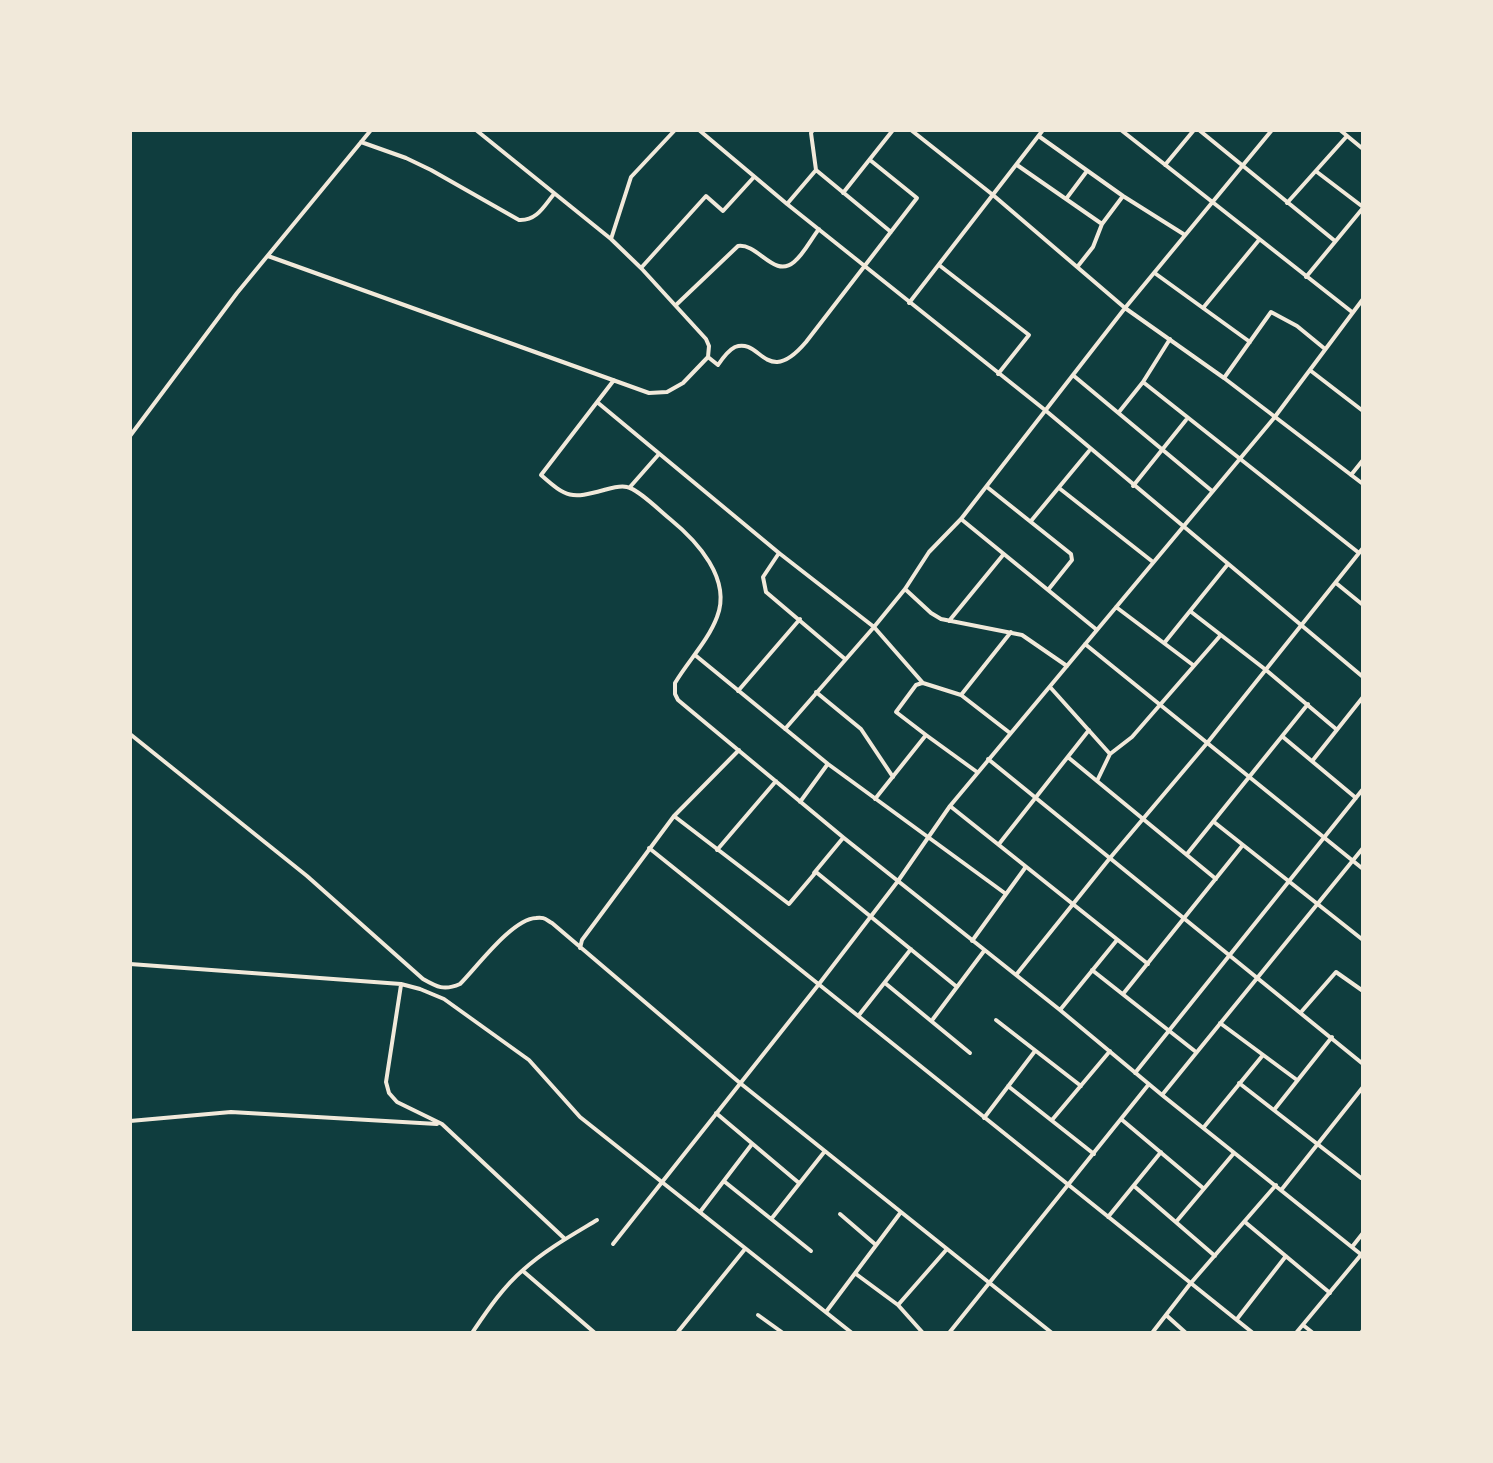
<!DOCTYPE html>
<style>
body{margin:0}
#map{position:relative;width:1493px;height:1463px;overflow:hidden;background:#0f3d3e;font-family:Barlow,sans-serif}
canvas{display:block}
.frame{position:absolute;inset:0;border:132px solid #f1e9da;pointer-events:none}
</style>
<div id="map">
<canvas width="1493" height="1463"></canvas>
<div class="frame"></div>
</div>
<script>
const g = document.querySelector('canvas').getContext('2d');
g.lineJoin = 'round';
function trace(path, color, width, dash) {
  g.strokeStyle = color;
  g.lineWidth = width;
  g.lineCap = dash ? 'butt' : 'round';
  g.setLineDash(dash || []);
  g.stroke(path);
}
const minor = new Path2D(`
 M699,130L787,204L1045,410L1363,677
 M813,130L811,133L816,170L891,232
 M911,130L993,195L1125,308L1224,378L1363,484
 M1121,130L1352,312
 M1199,130L1335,241
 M1340,130L1363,149
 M1040,137L1123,196L1185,235
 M361,142L406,158L431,170L519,220C537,221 544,206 554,194
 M1017,165L1102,224
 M1165,165L1194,130
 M1317,172L1363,207
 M843,193L893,130
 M1066,199L1087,171
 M1287,203L1347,136
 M787,204L816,170
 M611,239L631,177L675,130
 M268,256L649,393L667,392L683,383L708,357L709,346L706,339L641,268L611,239L476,130
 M939,265L1029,335L998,374
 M1078,266L1093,247L1102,224L1123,196
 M641,268L706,196L723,211L754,177
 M1156,274L1250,342
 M1306,277L1363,208
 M909,303L1043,130
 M676,305L738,246C758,243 774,279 794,262C804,254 811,239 819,229
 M1203,308L1259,240
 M708,357L718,365C722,359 729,350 735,347C761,337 766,389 806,342L917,198L870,160
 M1311,371L1363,411
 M1074,376L1212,491
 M1224,378L1271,312L1297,326L1325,349
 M614,380L541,475C567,498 571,499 604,490C611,488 620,485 627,487C638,489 660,511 670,519C697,541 732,579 717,617C708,641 688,661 675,683V694L678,700L844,838L1060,1010L1162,1095L1363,1256
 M1143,382L1359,553
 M597,402L779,553L874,627L923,683L961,695L1010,733
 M1119,412L1143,382L1170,339
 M130,436L237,293L371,130
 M1351,475L1363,460
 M1133,486L1186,420
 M630,487L659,454
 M987,487L1071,554L1072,560L1048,590
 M1059,488L1153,562
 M961,519L1097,630
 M1031,521L1089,451
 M779,553L763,577L766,592L845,659
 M1336,583L1363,605
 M905,589L931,613L941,619L1022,635L1067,666
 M1116,607L1193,665
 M1190,611L1266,670L1336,729
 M949,621L1003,555
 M1165,642L1228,564
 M1085,644L1363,869
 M695,655L828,764L1006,894
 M1050,687L1110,754
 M738,691L800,619
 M816,692L861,729L893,777
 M961,695L1011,632
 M785,729L874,627L905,589L929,552L961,519L1125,308L1272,130
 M130,734L307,876L423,979C437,987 444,991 460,984C477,967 512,919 536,918C544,917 545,919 552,923L740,1083L1052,1333
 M926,735L977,772
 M1283,737L1356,798
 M1069,758L1216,879
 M988,759L1363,1064
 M1313,760L1363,697
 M1097,781L1110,754L1132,737L1220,636
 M875,799L926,735L896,712L916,685L922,683
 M800,802L827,765
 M950,806L1148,964
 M674,816L789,904L816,872L957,987
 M1214,822L1363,940
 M999,844L1089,730
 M649,848L1253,1333
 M717,850L776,781
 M1187,854L1308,704
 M814,873L843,838
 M972,941L1025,868
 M580,948L582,940L674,816L739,750
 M130,964L401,984L420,989L444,999L529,1060L580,1117L852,1333
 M1092,970L1196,1052
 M1016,975L1110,858L1208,742L1363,548
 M885,983L970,1053
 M401,985L386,1082L389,1093L397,1102L442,1124L565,1239
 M1123,994L1242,846
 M1060,1010L1117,940
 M1302,1011L1336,972L1363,991
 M859,1015L911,949
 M933,1019L984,951
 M996,1020L1081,1086
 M1220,1023L1297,1080
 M1135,1073L1363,789
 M1239,1083L1361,1178
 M1008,1086L1094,1154
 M1162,1095L1363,848
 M1274,1110L1332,1037
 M716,1113L799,1183
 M984,1118L1035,1051
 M1121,1119L1203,1188
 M1052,1120L1110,1051
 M130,1121L231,1112L437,1124
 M1204,1127L1263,1055
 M725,1182L811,1251
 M1134,1186L1215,1256
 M1282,1189L1363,1087
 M700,1212L752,1144
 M840,1214L876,1245
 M1108,1217L1161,1152
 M772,1218L825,1151
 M1176,1222L1234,1153
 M1245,1222L1330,1293
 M613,1244L819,984L898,881L950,806L1274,418L1363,299
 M1352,1247L1363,1233
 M523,1271L595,1333
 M856,1274L898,1305L923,1333
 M898,1305L947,1249
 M826,1312L901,1212
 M758,1315L783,1333
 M1166,1315L1186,1333
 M1237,1319L1286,1256
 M1303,1325L1313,1333
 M472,1333C487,1311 503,1287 523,1270C545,1250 572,1235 597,1220
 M677,1333L745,1249
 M949,1333L1149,1084
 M1152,1333L1190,1284L1276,1185
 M1296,1333L1360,1256
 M1361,1333L1363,1330`);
trace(minor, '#f1e9da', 4);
</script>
